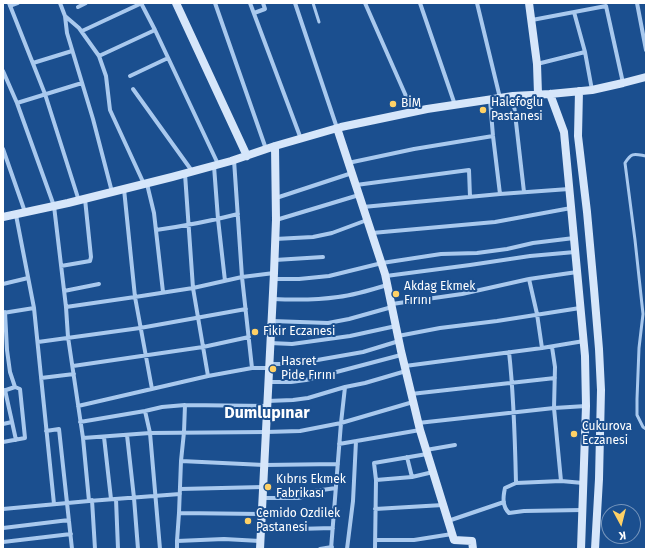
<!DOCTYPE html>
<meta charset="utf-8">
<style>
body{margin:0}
#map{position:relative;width:649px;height:552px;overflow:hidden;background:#1b4f8f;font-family:"Fira Sans",sans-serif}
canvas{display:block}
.frame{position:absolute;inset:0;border:4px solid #fff;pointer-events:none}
.north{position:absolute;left:601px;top:504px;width:40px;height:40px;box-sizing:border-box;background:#1b4f8f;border:1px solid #7695bc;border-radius:50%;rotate:173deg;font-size:11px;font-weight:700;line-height:16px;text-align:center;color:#fff}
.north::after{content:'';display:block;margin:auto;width:14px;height:18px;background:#ffd166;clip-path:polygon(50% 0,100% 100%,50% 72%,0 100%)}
</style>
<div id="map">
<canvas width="649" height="552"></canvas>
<div class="frame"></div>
<div class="north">K</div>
</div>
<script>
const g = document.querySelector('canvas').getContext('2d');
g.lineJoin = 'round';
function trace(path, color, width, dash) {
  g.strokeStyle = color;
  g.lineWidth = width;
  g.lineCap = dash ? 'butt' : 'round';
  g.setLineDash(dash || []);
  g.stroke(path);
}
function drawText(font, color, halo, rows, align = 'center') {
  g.font = font + ' "Fira Sans",sans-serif';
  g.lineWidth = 4;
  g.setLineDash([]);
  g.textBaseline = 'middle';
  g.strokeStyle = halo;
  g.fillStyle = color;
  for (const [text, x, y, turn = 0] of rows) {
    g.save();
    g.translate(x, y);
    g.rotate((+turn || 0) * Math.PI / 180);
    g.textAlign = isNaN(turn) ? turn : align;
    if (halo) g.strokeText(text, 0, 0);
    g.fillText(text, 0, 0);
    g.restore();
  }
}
const lane = new Path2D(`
 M313,3L319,22
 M646,156C634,154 632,152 625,163L635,240L643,314L639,348L637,399V415L643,427L646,429`);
const street = new Path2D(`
 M9,3L45,94L79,201
 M60,3L65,16L67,33L93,119L112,192
 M141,3L155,30L218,164
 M215,3L266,149
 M250,3L301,139
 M295,3L337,128
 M365,3L413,112
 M420,3L455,105
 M477,3L500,98
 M637,3L646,50
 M10,6L18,3
 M78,7L86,3
 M574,12L585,52L592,90
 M254,13L265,9L263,3
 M65,16L79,28L99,56L106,76L110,110L144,184
 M532,20L606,6L623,83
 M82,31L142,3
 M99,56L155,30
 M33,63L72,51
 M537,64L585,52
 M3,71L17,103L54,206L66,307L68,337L83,438L89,501
 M130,76L168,58
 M133,89L192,171
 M513,96L524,192
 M490,100L493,136L500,194
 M17,103L82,83
 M3,149L25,212
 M234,160L242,277L252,368
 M348,163L414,149L493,136
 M214,166L218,219L225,281
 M185,174L193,288L208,376
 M147,184L154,213L163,292
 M356,185L469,170L470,197
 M124,189L135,297L152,389
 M276,198L352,173
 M363,207L500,194L569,189
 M16,215L34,308L54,504
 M276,220L359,195
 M156,230C184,226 211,221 238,214
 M372,233L495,222L571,208
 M275,239L313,237L332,233L367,220
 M275,260L323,257
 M61,266L90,261L91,257L85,199
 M386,276L470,265L530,256L575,252
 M274,279H299L329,276L382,263L441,254L477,253L507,249L533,243L574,238
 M529,279L537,314L542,348
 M3,284L28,278
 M64,291L99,284
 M273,299C295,300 317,300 338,297C355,295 371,290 387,285
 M392,304L462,294L529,279L577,272
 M66,307L135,297L193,288L242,277L274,273
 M3,313L34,308
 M272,321L328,323L349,319L392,307
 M398,336L440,328L497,321L580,308
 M38,342L140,328L246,309
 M270,343L292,344L350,336L396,326
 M552,347L555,367L554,408L561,481
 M509,352C514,396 515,439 516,483
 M269,364H296L323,359L363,352L399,341
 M73,366L203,347L249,337
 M405,366L542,348L584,341
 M41,378L74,374
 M268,382H291L306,380L401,355
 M5,390L16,440
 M3,391L15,387
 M411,394L555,378
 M267,401L293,400L308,398L345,387L365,383L406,371
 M78,406L208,376L252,368H269
 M145,411L150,433L160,549
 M80,422L145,411L162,407L185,405L267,406
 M418,423L554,408L586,406
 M3,424L12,422
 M46,431L59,429L72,549
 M127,435L134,498L138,549
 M104,437L111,499
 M83,438L150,433L266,432L300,431L341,423L413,402
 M3,442L25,438L20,389L15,387L10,372L7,350L5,312
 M339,444L420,430
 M426,450L455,445
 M407,457L412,477
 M181,461L264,465L338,464
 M376,480L412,477L433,472
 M180,489L263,487
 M262,498H298L306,496L315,491L336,488
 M116,499L118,549
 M92,500L95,549
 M3,509L89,501L180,494
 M375,509L443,505
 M582,510L524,511L509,513C502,506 503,497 505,488L516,483L561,481L583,483
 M179,513L261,514
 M448,521L504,502
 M3,528L69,520
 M260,530L333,528
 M375,540H414L452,534
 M177,541L224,539L260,541
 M3,542L71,534
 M177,549V541L179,513L181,461L184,432L185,405
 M320,549L332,547
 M331,549L341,423L345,387
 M347,549L353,501L356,441
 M375,549L376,480L374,463L427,454`);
const secondary = new Path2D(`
 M176,3L247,156
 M529,3L537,64L538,94
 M579,91L578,136L587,212L594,289L599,349L601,390L599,479L595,549
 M550,94L564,132L585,356L586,406L581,549
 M337,128L385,274L401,351L420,430L454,540L472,541L473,549
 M3,217L68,203L172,177L231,161L275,146L341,127L427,109L513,96L550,94L592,90L623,83L646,77
 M260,549L274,273L276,220L275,146`);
const markers = [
 [393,104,4,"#ffd166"],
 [483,110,4,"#ffd166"],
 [396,294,4,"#ffd166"],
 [255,332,4,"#ffd166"],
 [273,369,4,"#ffd166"],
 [574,434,4,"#ffd166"],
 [268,487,4,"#ffd166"],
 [248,521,4,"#ffd166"]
];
const poiNames = [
 ["Halefoglu",491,103],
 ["Pastanesi",491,117],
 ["BİM",401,104],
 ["Akdag Ekmek",404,287],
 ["Fırını",404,301],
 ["Fikir Eczanesi",263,332],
 ["Hasret",281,362],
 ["Pide Fırını",281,376],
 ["Cukurova",582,427],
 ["Eczanesi",582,441],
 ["Kıbrıs Ekmek",276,480],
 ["Fabrikası",276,494],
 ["Cemido Ozdilek",256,514],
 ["Pastanesi",256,528]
];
const districtNames = [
 ["Dumlupınar",267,414]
];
trace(lane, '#a9c9ee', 3);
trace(street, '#a9c9ee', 4);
trace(secondary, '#d6e6fa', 8);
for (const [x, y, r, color] of markers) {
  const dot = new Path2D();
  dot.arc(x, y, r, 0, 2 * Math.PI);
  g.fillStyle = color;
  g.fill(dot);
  trace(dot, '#1b4f8f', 1.5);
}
drawText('12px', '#fff', '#1b4f8f', poiNames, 'left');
drawText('bold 16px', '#fff', '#1b4f8f', districtNames);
</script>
